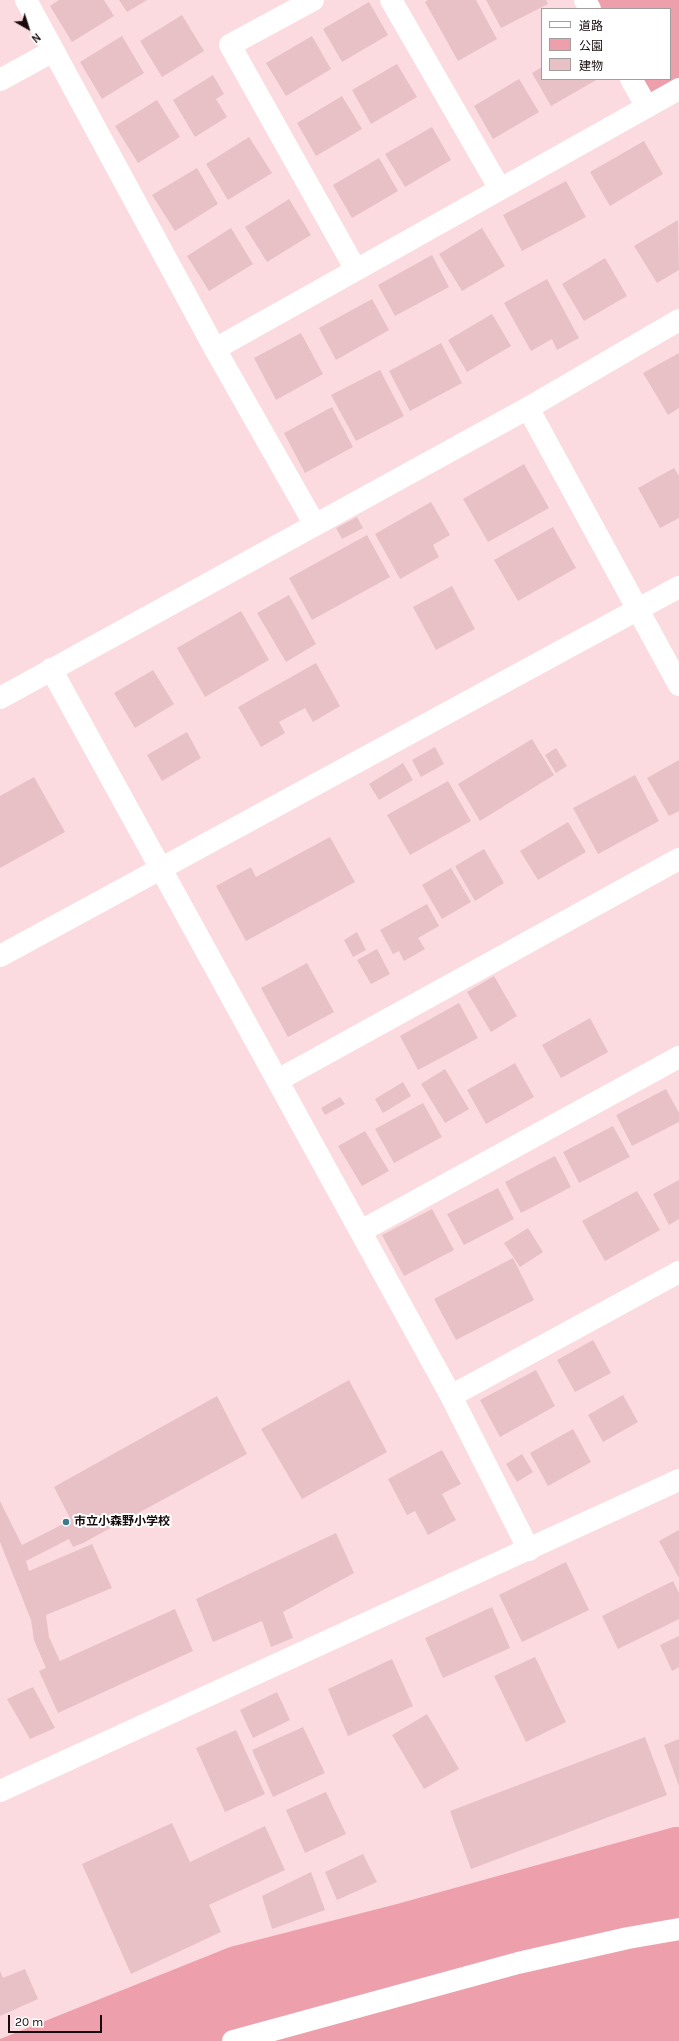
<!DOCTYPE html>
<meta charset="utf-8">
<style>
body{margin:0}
#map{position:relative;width:679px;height:2041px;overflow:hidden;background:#fbdbdf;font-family:Karla,"Noto Sans JP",sans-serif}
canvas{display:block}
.legend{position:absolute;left:541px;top:8px;width:130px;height:72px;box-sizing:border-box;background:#fff;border:1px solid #a39d9e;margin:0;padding:5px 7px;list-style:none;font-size:12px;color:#180b0d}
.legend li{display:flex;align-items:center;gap:8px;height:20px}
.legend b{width:20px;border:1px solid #a39d9e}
.north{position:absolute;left:8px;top:8px;width:40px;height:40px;-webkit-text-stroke:3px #fff;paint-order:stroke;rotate:141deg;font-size:11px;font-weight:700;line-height:16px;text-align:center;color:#180b0d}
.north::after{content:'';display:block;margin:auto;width:14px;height:18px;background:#180b0d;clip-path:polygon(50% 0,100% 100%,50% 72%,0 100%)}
.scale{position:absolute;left:8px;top:2015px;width:94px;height:18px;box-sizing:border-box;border:2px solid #180b0d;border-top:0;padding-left:5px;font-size:12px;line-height:14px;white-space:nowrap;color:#180b0d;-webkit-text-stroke:3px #fff;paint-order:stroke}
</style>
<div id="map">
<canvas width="679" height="2041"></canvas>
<ul class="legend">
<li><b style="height:5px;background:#fff"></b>道路</li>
<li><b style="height:11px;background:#ed9fac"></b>公園</li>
<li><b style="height:11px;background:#e8c1c7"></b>建物</li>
</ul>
<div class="north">N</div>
<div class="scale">20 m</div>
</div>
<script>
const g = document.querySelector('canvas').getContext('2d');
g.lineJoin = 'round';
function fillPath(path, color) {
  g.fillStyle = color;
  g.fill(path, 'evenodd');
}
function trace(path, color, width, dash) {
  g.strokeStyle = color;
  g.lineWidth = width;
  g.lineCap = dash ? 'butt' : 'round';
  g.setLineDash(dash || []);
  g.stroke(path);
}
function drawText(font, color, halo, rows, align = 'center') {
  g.font = font + ' Karla,"Noto Sans JP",sans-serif';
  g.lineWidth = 4;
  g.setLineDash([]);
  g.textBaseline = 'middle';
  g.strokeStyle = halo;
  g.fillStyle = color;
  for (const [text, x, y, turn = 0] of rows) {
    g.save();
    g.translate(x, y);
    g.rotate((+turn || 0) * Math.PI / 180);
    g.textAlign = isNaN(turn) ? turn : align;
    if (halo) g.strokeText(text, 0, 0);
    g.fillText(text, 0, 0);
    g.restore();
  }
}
const green = new Path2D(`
 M585,0H679V89L647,107L631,79H670V9H590Z
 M674,1827H679V2041H0V2039L230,1947L397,1904Z`);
const building = new Path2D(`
 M59,0H104L114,16L72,42L50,6Z
 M119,0H147L127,12Z
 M428,0H476L497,39L458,61L425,2Z
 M486,0H546L548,4L501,28Z
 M369,2L388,35L342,62L323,29Z
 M182,15L204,51L162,77L140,41Z
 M122,36L144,73L102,99L80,62Z
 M312,36L331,69L286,96L266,63Z
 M397,64L417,97L371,124L352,90Z
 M542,67V79H598L551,106L532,73Z
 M213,75L224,94L216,99L227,117L195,137L173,100Z
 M519,79L539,112L493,139L474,106Z
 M342,96L362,129L316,156L297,123Z
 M157,100L180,137L138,163L115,126Z
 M432,127L451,160L405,187L385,154Z
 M249,137L272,173L228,200L206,164Z
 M644,141L663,174L610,206L590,172Z
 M379,158L398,191L352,218L333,185Z
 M197,168L218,204L175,231L152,195Z
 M566,181L586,217L522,251L503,215Z
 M289,199L311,235L267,262L245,227Z
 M678,220L679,270L657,283L634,246Z
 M231,228L253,264L209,291L187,256Z
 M482,228L505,266L462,291L439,254Z
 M432,255L449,287L395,316L378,285Z
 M605,258L627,296L584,321L562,284Z
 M547,279L579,338L557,350L552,339L531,351L504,303Z
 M372,299L389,330L336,360L319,328Z
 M492,314L511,346L467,372L448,340Z
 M301,333L323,374L276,400L254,358Z
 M441,343L462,383L410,411L389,371Z
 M679,353V408L668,415L643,373Z
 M380,370L404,416L356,441L331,395Z
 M332,407L353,447L305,473L284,433Z
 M524,464L549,508L488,542L463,499Z
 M674,468L679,476V518L660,528L638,488Z
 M431,502L450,535L433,545L439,557L400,579L375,534Z
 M357,517L363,528L342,539L336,528Z
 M553,527L576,568L518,601L494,560Z
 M367,535L390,577L312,620L289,578Z
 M452,586L475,629L436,650L413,607Z
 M289,595L316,644L286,662L257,613Z
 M241,611L269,660L205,697L177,648Z
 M316,663L340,706L313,722L305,708L279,722L285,733L261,747L238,707Z
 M153,670L174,704L135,728L114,693Z
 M187,732L201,758L162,781L147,755Z
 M532,739L554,775L480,821L458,784Z
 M435,747L444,764L421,777L412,760Z
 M556,748L567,766L556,773L545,755Z
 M679,760V811L669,816L647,778Z
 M403,763L413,780L379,800L369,784Z
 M635,775L659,821L598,854L573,808Z
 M34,777L65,832L0,868V796Z
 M448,781L471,821L410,855L387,815Z
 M568,822L586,852L538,880L520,851Z
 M330,837L355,882L246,941L216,886L251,867L256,877Z
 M484,849L504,883L475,901L455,866Z
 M451,868L471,902L442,919L422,885Z
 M427,904L439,926L418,938L425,949L404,961L399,951L393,954L380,930Z
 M357,932L366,950L353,957L344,940Z
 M377,949L390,974L371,984L357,960Z
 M307,963L334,1012L288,1037L261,988Z
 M494,976L517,1016L491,1032L467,992Z
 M459,1003L478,1038L418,1070L400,1036Z
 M590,1018L608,1052L561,1078L542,1045Z
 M515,1063L534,1097L486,1124L467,1090Z
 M445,1069L469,1109L445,1123L421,1084Z
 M403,1082L411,1096L383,1113L375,1099Z
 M666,1089L679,1113V1122L632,1146L616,1115Z
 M340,1097L345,1104L325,1115L321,1108Z
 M423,1103L442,1137L394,1163L375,1129Z
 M613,1126L630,1157L579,1183L563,1152Z
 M365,1131L389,1171L362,1186L338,1146Z
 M555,1156L571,1187L521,1213L505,1182Z
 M679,1180V1219L669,1225L653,1194Z
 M498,1188L514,1219L464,1245L447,1214Z
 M637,1191L660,1230L605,1261L582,1221Z
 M432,1209L454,1250L404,1276L382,1235Z
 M528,1228L543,1252L520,1267L504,1243Z
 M513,1258L534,1300L456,1340L434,1299Z
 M593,1340L611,1373L575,1392L557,1360Z
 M536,1370L555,1406L500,1437L480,1400Z
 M349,1380L387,1452L302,1499L261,1429Z
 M623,1395L638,1422L603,1442L588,1415Z
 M217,1396L247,1454L83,1543L73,1547L69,1539L26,1561L29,1571L92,1544L112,1588L46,1615L49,1637L60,1661L175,1609L193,1651L58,1713L39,1671L46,1668L34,1640L31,1620L0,1542V1501L22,1545L71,1520L54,1487Z
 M573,1429L591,1462L548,1486L530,1453Z
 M442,1450L461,1484L442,1494L456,1520L428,1535L415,1511L407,1515L388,1479Z
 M522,1454L533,1472L517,1482L506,1464Z
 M679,1530V1578L659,1541Z
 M336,1533L354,1573L283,1612L293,1638L271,1647L262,1621L213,1642L196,1599Z
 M566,1562L589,1610L522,1642L499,1595Z
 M673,1581L679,1593V1619L618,1649L602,1616Z
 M492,1607L510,1648L443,1678L425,1638Z
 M679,1636V1667L672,1671L660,1645Z
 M535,1657L566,1722L526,1742L494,1676Z
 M392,1659L413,1706L348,1736L328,1689Z
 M33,1687L55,1728L30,1739L7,1699Z
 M277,1692L290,1720L253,1738L240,1710Z
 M427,1714L459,1769L424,1789L392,1735Z
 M303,1727L325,1773L273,1797L252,1750Z
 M236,1730L265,1794L225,1812L196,1748Z
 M645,1737L667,1795L471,1869L450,1811Z
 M679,1739V1786L664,1745Z
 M326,1792L346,1834L305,1853L286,1810Z
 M172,1823L190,1862L265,1826L285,1870L209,1905L221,1932L131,1974L82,1864Z
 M363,1854L377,1882L337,1900L325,1872Z
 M311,1872L325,1910L272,1929L262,1896Z
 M25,1969L38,1999L0,2016V1971L3,1978Z`);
const minor = new Path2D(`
 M26,0L215,349L315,525
 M313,0L230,45L356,270
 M391,0L500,189
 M585,0L590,9
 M631,79L647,107
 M0,80L53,51
 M215,349L679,89
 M528,408L679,685
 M51,669L451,1396L529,1550
 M0,698L528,408L679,320
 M278,1080L679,859
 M361,1231L679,1057
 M451,1396L679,1272
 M0,1791L679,1480
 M233,2041L518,1963L628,1938L679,1929`);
const tertiary = new Path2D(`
 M0,956L679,587`);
const markers = [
 [66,1522,4,"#3a7b8d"]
];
const poiNames = [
 ["市立小森野小学校",74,1522]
];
fillPath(green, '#ed9fac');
fillPath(building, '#e8c1c7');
trace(minor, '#fff', 22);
trace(tertiary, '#fff', 22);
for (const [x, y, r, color] of markers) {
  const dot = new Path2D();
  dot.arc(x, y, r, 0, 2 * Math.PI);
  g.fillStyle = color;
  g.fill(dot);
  trace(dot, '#fff', 1.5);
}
drawText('bold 12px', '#180b0d', '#fff', poiNames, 'left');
</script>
